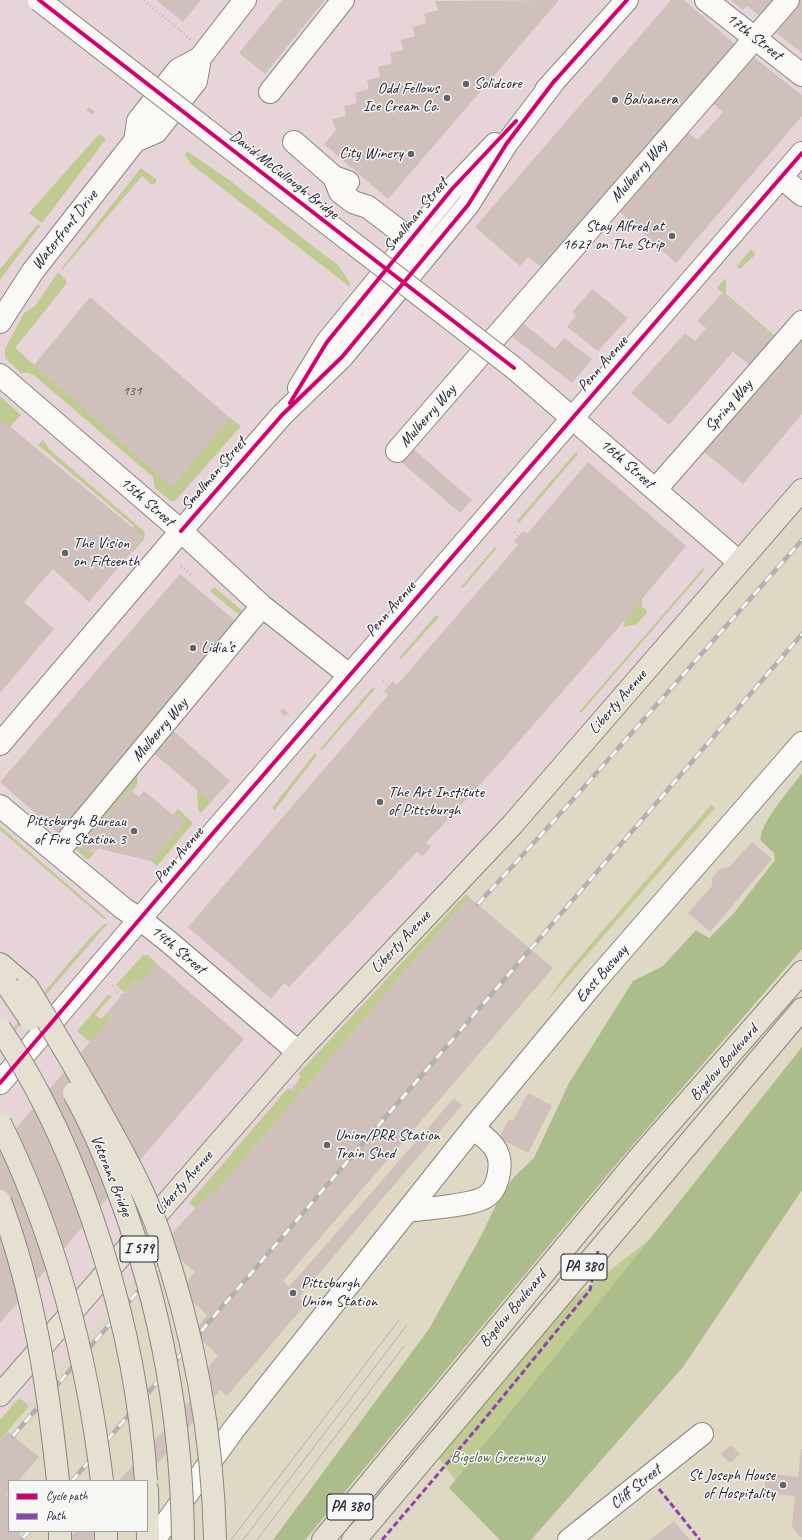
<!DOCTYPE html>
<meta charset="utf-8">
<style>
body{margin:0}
#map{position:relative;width:802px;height:1540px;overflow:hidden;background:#ded8c4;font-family:Caveat,sans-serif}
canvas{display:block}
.legend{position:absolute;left:8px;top:1480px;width:140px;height:52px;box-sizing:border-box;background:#f6f6f2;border:1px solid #a1a1a9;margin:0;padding:5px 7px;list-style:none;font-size:12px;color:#22223b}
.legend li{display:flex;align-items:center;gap:8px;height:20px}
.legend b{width:20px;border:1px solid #a1a1a9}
</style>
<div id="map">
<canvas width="802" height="1540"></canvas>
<ul class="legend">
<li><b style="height:5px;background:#d6006c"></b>Cycle path</li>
<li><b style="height:5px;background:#8e44ad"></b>Path</li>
</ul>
</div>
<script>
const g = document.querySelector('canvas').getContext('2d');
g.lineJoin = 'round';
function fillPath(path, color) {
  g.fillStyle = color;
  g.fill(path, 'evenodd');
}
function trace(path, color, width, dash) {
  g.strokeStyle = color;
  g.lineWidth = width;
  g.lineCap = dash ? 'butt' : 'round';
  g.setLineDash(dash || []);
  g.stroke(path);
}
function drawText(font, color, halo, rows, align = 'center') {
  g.font = font + ' Caveat,sans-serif';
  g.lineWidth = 3;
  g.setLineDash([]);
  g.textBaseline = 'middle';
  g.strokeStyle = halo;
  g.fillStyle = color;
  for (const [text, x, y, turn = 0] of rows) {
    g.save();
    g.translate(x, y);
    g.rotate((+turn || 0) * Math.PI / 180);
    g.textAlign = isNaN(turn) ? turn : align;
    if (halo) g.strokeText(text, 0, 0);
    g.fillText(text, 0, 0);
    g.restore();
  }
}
const built = new Path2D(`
 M0,0H802V511L468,881L0,1440Z`);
const green = new Path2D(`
 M99,134L106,139L42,223L29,213Z
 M187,151L229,180L315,248L338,265L350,283V287L191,164L185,155Z
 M141,168L156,179V183L152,185L142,176L62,270L61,269Z
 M38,224L40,226L0,280V269Z
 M751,249L755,253V255L740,269L737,266Z
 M58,272L66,280L67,283L15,348L172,486L230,418L241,426L175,501H171L155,488L153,477L35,376L29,373H21L5,358V349L24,313L35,306Z
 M726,278V294L775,336L780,331L776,340L717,288Z
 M0,396L21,415L3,434L0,435Z
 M43,440L50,450L145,532L144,539L133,552L122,541L134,526L38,445Z
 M576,452L578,454L519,523L517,521Z
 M495,547L497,548L463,588L461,587Z
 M703,568L705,569L581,713L579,712Z
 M214,587L246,614L238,623L234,620L239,615L210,591Z
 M642,599V607L647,610V613L637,624L623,627L625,620Z
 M436,615L439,617L401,659L399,658Z
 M373,687L375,689L322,750L320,749Z
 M315,753L317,755L275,810L272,808Z
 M136,774C139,782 138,786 132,791L129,789L83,842L81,848L86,852L93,851L96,848H98L88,860L74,848Z
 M197,789L211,802L201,813L198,810Z
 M711,805L715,808L545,1003L568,971Z
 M178,809L193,823L157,866L151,861L185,821L175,812Z
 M0,826L106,918L107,919H104L0,830Z
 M466,894L469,897L214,1194L211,1191L196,1208L189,1203L288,1088L293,1091L299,1085L296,1083L301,1076L298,1074Z
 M108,923L0,1048V1044L91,937L104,924Z
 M143,955H148L157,964L140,984L135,980L124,992L116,985Z
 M108,995L112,996L95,1015L101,1019L108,1012L112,1016L90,1042L77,1031Z
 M667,1226L501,1540L438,1457L568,1303Z
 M20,1398L29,1406L0,1440V1420L17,1400Z`);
const forest = new Path2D(`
 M802,773V949L613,1168L305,1540H273L429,1329L480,1238L501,1195L514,1177L534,1158L569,1083L633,981L663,966L696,930L709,938L734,913L775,860L774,853L761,841C757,826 792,787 802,773Z
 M802,1047V1190L683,1367L531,1540H500L449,1488L626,1269Z`);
const building = new Path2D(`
 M156,0H201L183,22Z
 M282,0H325L265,74L239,53Z
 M559,0L388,199L324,144L336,130L332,119L346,116L344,106L357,103L355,93L369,89L367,80L380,77L378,67L392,63L390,53L403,50L401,40L415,36L412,27L426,23L424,14L438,10L435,1Z
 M671,0H684L738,47L545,270L528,257L520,266L475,227Z
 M731,0H777L762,18L747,6L743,10Z
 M799,0H802V53L773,30Z
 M751,55L802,95V116L676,263L617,209L686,131L698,140L723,112L709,101Z
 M89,107L95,112L93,115L86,110Z
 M592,289L628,318L598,351L567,327L576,315L572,312Z
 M722,293L776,340L752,367L733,352L669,425L631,393L685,333L695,341L706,328L697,321Z
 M90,297L230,418L172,487L34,365Z
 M521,322L555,349L564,338L592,359L572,383L510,335Z
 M802,338V414L743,484L703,451Z
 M1,419L144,537L89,602L53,569L24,602L54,629L0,693V421Z
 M412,448L472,500L460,513L400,461Z
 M588,462L686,546L613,634L498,765L426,843L431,847L422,856L417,852L289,987L284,983L271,999L188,927L388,695L384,691L389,685L393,681L397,685L518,545L514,541L523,531L527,534Z
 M180,574L238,623L59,834L0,782Z
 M283,708L288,713L285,716L280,712Z
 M170,728L230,781L211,802L151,751Z
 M129,789L139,797L144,791L173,815L175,812L185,821L151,861L96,848L88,852L83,851L81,846L83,842Z
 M752,842L772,859L710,932L688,913L712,886V878L720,869L729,867Z
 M469,897L553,968L283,1281L289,1287L454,1098L462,1105L299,1297L306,1304L227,1396L220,1390L143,1481H119L208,1380L202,1375L218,1355L193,1333L207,1315L180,1290L195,1272L172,1252L169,1237L211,1191L214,1194Z
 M157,964L244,1039L0,1323V1147L112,1016L108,1012L122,995L135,980L140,984Z
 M296,1083L299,1085L293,1091L291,1089Z
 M528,1093L552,1106L528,1153L499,1138L509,1119L513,1121Z
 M8,1432L39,1457L18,1481H9V1491L6,1494L9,1496V1531H22L19,1535L25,1540H0V1440Z
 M731,1445L740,1454L730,1463L721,1454Z
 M801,1449H802V1537H800L792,1527L795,1496L764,1493L766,1473L798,1477Z
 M674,1521L690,1540H650Z
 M76,1531H101L93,1540H68Z`);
const path = new Path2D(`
 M144,0L191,40
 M514,532L518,536
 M181,566L191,575
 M383,681L389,685
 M112,986L122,995`);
const minor = new Path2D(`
 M706,0L802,75
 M546,90L627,0
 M270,92L343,0
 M135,141L138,121L178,70L200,58L245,0
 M294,142L334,177L348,182
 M334,177L340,192L353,202L368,207L410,239L424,245
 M781,177L802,195
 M0,322L33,271L135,141L156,132L196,81L200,58
 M514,368L739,562
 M0,375L181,531L262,606L349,675
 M299,388L327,342L452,189L495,144
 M397,451L788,0
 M656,489L802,322
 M0,744L181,531L282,415L342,357L468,205L507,143L555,80
 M0,806L124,909L140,919L169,942L298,1052
 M57,853L262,606
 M0,1083L214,832L802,153
 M409,1211C426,1208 474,1206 487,1196C494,1191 498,1181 499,1172C503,1150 489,1140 473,1128
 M154,1540L234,1429L473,1128L596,980L802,743
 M569,1540L702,1434`);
const major = new Path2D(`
 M0,1395L298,1052L512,825L802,490
 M323,1540L639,1158L802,972
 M355,1540L802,1009`);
const highway = new Path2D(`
 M0,964L27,987
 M147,1490L148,1540
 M60,1531V1540
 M106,1531V1540
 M353,1540L366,1525`);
const tram = new Path2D(`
 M231,1540L399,1320
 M243,1540L407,1325
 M257,1540L404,1346`);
const rail = new Path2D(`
 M478,904L569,804L802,540
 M13,1436L172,1252
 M72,1481L802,634
 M23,1538L29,1531`);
const minorBridge = new Path2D(`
 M39,0L514,368`);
const highwayBridge = new Path2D(`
 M7,985L30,1019
 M27,987C54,1031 80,1075 105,1120C125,1156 145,1193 159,1232C193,1330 213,1436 215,1540
 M0,1029C84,1152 137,1333 146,1481
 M74,1093C92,1125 107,1161 120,1196C161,1307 182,1421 183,1540
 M0,1123C56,1236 87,1356 102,1481
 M0,1201C34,1291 48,1386 58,1481`);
const quiet = new Path2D(`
 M659,1489L700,1540
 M382,1540L483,1421L590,1290L598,1251`);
const cycleway = new Path2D(`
 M39,0L514,368
 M551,85L627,0
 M290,403L327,342L452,189L516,121
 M181,531L282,415L342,357L468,205L507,143L555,80
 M0,1083L214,832L802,153`);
const markers = [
 [466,84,4,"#64626b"],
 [447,98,4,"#64626b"],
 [615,100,4,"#64626b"],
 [411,154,4,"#64626b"],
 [672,236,4,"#64626b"],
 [65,553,4,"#64626b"],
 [193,648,4,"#64626b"],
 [380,802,4,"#64626b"],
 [134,831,4,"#64626b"],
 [327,1145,4,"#64626b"],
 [293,1293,4,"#64626b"],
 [783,1485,4,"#64626b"]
];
const numberNames = [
 ["131",132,391]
];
const shields = [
 [139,1249,38],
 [584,1267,46],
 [350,1507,46]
];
const shieldNames = [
 ["I 579",139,1249],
 ["PA 380",584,1267],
 ["PA 380",350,1507]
];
const streetNames = [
 ["17th Street",754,37,38],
 ["Mulberry Way",639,171,-49],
 ["David McCullough Bridge",284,175,38],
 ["Smallman Street",416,215,-50],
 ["Waterfront Drive",65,230,-52],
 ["Penn Avenue",603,364,-49],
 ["Spring Way",729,406,-49],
 ["Mulberry Way",428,416,-49],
 ["16th Street",627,464,41],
 ["Smallman Street",214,474,-49],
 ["15th Street",147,502,41],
 ["Penn Avenue",391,609,-49],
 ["Liberty Avenue",618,702,-49],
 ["Mulberry Way",160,730,-50],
 ["Penn Avenue",179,855,-50],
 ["Liberty Avenue",401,942,-47],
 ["14th Street",178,950,40],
 ["East Busway",602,974,-49],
 ["Bigelow Boulevard",724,1063,-49],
 ["Veterans Bridge",111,1176,68],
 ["Liberty Avenue",184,1183,-49],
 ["Bigelow Boulevard",513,1309,-50],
 ["Cliff Street",636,1487,-39]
];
const poiNames = [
 ["Solidcore",474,84],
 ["Odd Fellows",439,89,"right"],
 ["Ice Cream Co.",439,107,"right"],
 ["Balvanera",623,100],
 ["City Winery",403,154,"right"],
 ["Stay Alfred at",664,227,"right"],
 ["1627 on The Strip",664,245,"right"],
 ["The Vision",73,544],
 ["on Fifteenth",73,562],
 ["Lidia’s",201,648],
 ["The Art Institute",388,793],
 ["of Pittsburgh",388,811],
 ["Pittsburgh Bureau",126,822,"right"],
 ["of Fire Station 3",126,840,"right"],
 ["Union/PRR Station",335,1136],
 ["Train Shed",335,1154],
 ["Pittsburgh",301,1284],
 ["Union Station",301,1302],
 ["St Joseph House",775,1476,"right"],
 ["of Hospitality",775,1494,"right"]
];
const parkNames = [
 ["Bigelow Greenway",498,1458]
];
fillPath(built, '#e7d4d8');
fillPath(green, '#bfcb91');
fillPath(forest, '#acbd8b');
fillPath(building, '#cfc0bb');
trace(minor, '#898680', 24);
trace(major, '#898680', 24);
trace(highway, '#898680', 24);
trace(path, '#bab9b8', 2.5, [1, 3]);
trace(minor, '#faf9f6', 22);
trace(major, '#e5e0d2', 22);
trace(highway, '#e5e0d2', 22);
trace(tram, '#b2b1b1', 1);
trace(rail, '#b2b1b1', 4.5);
trace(rail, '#f6f6f2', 3, [9]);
trace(minorBridge, '#898680', 24, []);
trace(highwayBridge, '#898680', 24, []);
trace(minorBridge, '#faf9f6', 22);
trace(highwayBridge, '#e5e0d2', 22);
trace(quiet, '#8e44ad', 3, [6, 3]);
trace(cycleway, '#d6006c', 4);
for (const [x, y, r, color] of markers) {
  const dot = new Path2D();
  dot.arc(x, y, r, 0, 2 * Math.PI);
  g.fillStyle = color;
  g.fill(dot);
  trace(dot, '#f6f6f2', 1.5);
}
drawText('14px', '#4d4a5b', null, numberNames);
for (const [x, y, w] of shields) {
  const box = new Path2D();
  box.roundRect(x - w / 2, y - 13, w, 26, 3);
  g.fillStyle = '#f6f6f2';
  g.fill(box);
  trace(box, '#22223b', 1);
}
drawText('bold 15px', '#22223b', null, shieldNames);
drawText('16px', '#22223b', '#f6f6f2', streetNames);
drawText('16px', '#22223b', '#f6f6f2', poiNames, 'left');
drawText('16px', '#505a4a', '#f6f6f2', parkNames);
</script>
